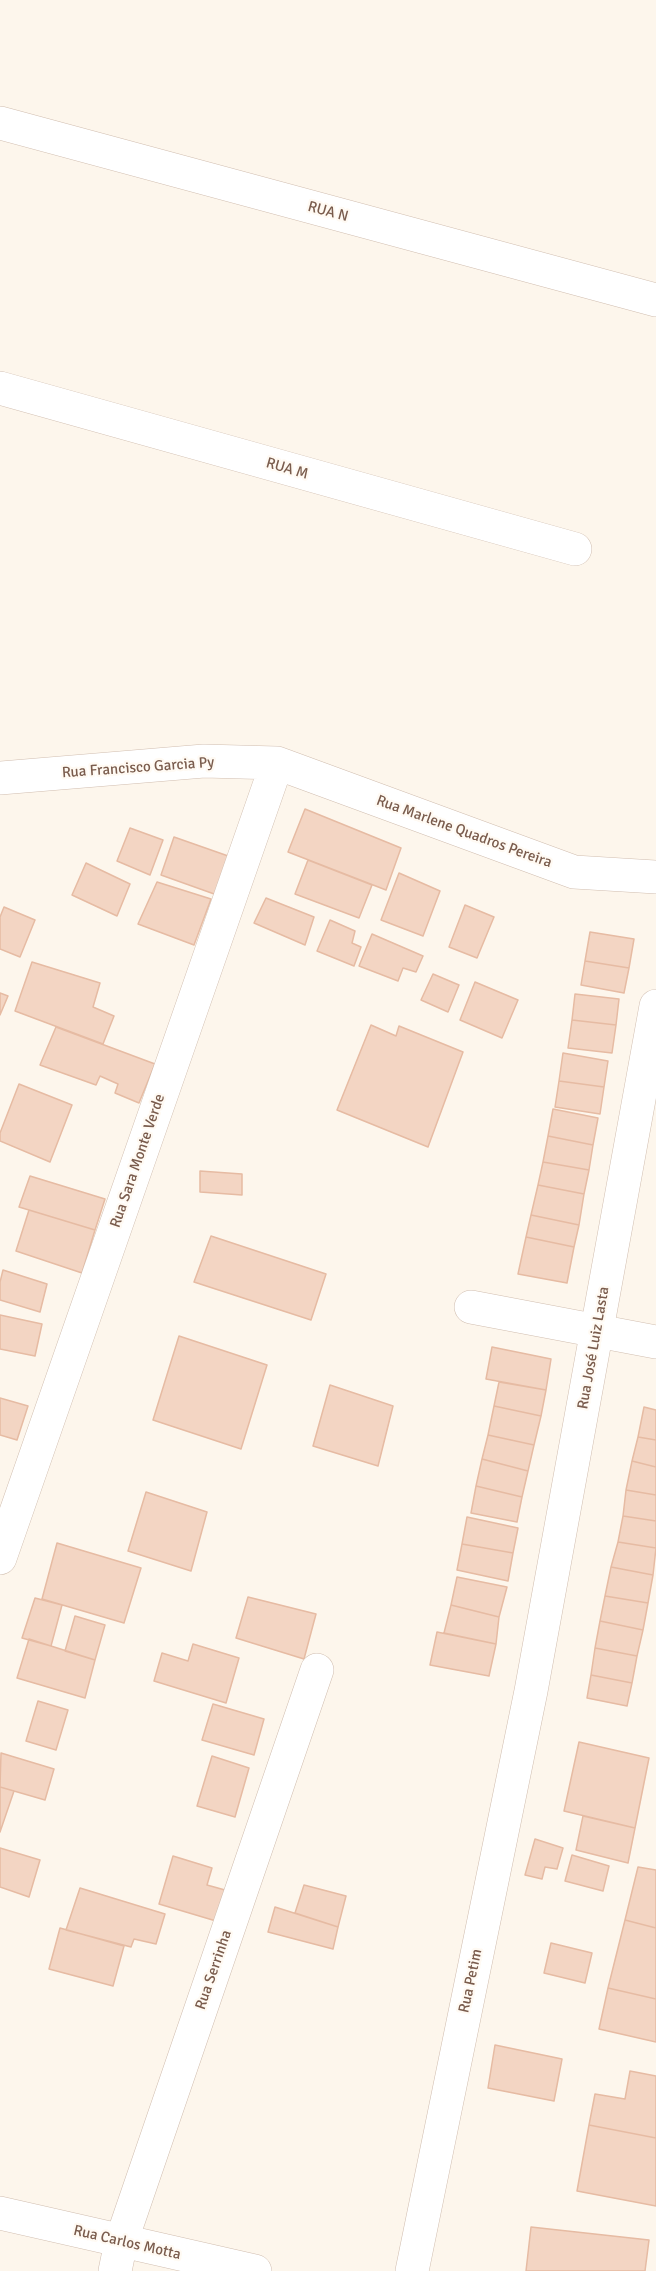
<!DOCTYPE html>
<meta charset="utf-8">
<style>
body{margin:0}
canvas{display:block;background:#fdf6ec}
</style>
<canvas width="656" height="2271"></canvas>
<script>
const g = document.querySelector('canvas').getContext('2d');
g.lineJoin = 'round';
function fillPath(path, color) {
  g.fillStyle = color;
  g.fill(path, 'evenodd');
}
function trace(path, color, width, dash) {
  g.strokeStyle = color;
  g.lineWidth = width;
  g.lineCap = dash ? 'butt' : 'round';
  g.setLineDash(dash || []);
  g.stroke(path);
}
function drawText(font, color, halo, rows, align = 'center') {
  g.font = font + ' Signika,sans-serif';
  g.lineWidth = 4.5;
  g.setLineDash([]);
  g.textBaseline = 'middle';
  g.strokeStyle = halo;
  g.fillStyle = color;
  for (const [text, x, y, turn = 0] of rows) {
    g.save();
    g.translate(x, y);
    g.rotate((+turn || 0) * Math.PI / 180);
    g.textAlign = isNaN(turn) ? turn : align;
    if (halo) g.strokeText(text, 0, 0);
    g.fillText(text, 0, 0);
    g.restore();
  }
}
const building = new Path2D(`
 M305,809L401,848L386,890L288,852Z
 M130,828L163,840L150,875L117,861Z
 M174,837L231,857L217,895L161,875Z
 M308,860L372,885L359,918L295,894Z
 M86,863L130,884L117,916L72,895Z
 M399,873L440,891L423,936L381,920Z
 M157,882L211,899L194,945L138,924Z
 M266,898L314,917L305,945L254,923Z
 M465,905L494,917L477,958L449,947Z
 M4,907L35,920L20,957L0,949V917Z
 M330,920L355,931L352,943L361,947L354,966L317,951Z
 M590,932L634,939L629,968L585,961Z
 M372,934L423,956L416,972L403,968L398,981L359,966Z
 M585,961L629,968L624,993L581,985Z
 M32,962L100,983L93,1007L114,1016L103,1044L15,1011Z
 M433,974L459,985L448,1012L421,1000Z
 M475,982L518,1000L502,1038L460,1020Z
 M0,993L8,996L0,1015Z
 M575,994L619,999L616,1025L572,1020Z
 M572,1020L616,1025L612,1053L568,1048Z
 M371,1025L396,1036L399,1026L463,1052L428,1147L337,1110Z
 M56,1027L155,1064L139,1103L115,1093L118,1084L100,1076L96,1085L40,1065Z
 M563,1053L608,1061L604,1087L559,1081Z
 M559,1081L604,1087L600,1114L555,1107Z
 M19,1084L72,1105L50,1162L0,1141V1133Z
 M553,1109L598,1118L593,1145L548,1136Z
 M548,1136L593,1145L589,1170L543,1162Z
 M543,1162L589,1170L584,1194L538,1185Z
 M200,1171L242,1174V1195L200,1192Z
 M30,1176L105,1199L95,1230L19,1207Z
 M538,1185L584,1194L579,1225L531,1215Z
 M29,1210L95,1230L82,1273L16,1251Z
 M531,1215L579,1225L574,1247L526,1237Z
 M211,1236L326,1274L311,1320L194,1282Z
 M526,1237L574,1247L567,1283L518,1274Z
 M3,1270L47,1284L40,1312L0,1300V1282Z
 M0,1315L42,1324L35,1356L0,1349Z
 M179,1336L267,1365L241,1449L153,1420Z
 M492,1347L551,1359L546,1390L486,1379Z
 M499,1382L546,1390L541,1416L494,1406Z
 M330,1385L393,1406L378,1466L313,1446Z
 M0,1398L28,1406L17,1440L0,1435Z
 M494,1406L541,1416L534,1445L488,1435Z
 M644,1407L656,1410V1440L638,1437Z
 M488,1435L534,1445L528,1471L482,1459Z
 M638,1437L656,1440V1467L632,1461Z
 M482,1459L528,1471L522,1497L476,1486Z
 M632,1461L656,1467V1495L626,1490Z
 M476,1486L522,1497L517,1522L471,1513Z
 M626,1490L656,1495V1521L623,1516Z
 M146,1492L207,1512L191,1571L128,1551Z
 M623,1516L656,1521V1548L618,1542Z
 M467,1517L518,1528L513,1553L462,1544Z
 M618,1542L656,1548L653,1575L611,1567Z
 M57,1543L141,1568L124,1623L42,1599Z
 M462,1544L513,1553L508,1581L457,1570Z
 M611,1567L653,1575L648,1603L605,1596Z
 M457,1577L507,1587L499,1617L451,1605Z
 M605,1596L648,1603L643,1630L600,1621Z
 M248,1597L316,1614L304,1659L236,1638Z
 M35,1598L62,1605L51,1646L22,1638Z
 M451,1605L499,1617L496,1644L444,1633Z
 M75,1616L105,1625L95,1660L65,1651Z
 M600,1621L643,1630L637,1656L595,1648Z
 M437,1632L496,1644L489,1676L430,1665Z
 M29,1639L95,1660L85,1698L17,1678Z
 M193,1644L239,1658L226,1703L154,1681L162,1653L188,1661Z
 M595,1648L637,1656L632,1683L591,1675Z
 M591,1675L632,1683L627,1706L587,1698Z
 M38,1701L68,1710L56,1750L26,1741Z
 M213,1704L264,1719L254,1755L202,1740Z
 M579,1742L649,1758L635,1828L564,1811Z
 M1,1753L54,1769L45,1800L0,1787Z
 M212,1756L249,1768L235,1817L197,1806Z
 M0,1787L14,1791L0,1832Z
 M583,1816L635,1828L628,1863L576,1850Z
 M535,1839L563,1848L557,1869L545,1867L542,1879L525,1875Z
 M0,1848L40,1860L29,1897L0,1887Z
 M572,1855L609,1866L603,1891L565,1881Z
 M173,1856L212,1868L207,1885L225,1890L216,1921L159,1904Z
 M638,1867L656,1870V1928L625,1920Z
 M304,1885L346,1896L338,1927L295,1913Z
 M80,1888L165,1914L156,1944L134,1939L131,1947L66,1930Z
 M275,1907L338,1927L333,1949L268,1932Z
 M625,1920L656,1928V1999L608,1988Z
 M60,1928L124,1946L113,1986L49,1969Z
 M551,1943L592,1953L585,1983L544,1973Z
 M608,1988L656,1999V2042L599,2029Z
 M495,2045L562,2059L554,2101L488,2088Z
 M630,2071L656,2076V2138L589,2125L595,2094L625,2099Z
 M589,2125L656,2138V2206L577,2191Z
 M531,2227L649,2240L645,2271H526Z`);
const street = new Path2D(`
 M0,123L656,300
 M0,388L575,549
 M0,778L204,761L277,763L574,872L656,877
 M471,1307L656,1342
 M0,1558L277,763
 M0,2213L255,2271
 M115,2271L121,2242L317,1670
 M412,2271L531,1691L656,1006`);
const streetNames = [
 ["RUA N",328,212,15],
 ["RUA M",287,469,16],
 ["Rua Francisco Garcia Py",138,768,-4],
 ["Rua Marlene Quadros Pereira",464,832,20],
 ["Rua Sara Monte Verde",138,1161,-71],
 ["Rua José Luiz Lasta",594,1348,-80],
 ["Rua Serrinha",214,1970,-71],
 ["Rua Petim",471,1981,-78],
 ["Rua Carlos Motta",127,2243,13]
];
fillPath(building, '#f3d5c3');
trace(building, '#e6bba3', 1.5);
trace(street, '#d1beb0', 34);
trace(street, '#fff', 33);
drawText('15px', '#7a5c4d', '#fffaf3', streetNames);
</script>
